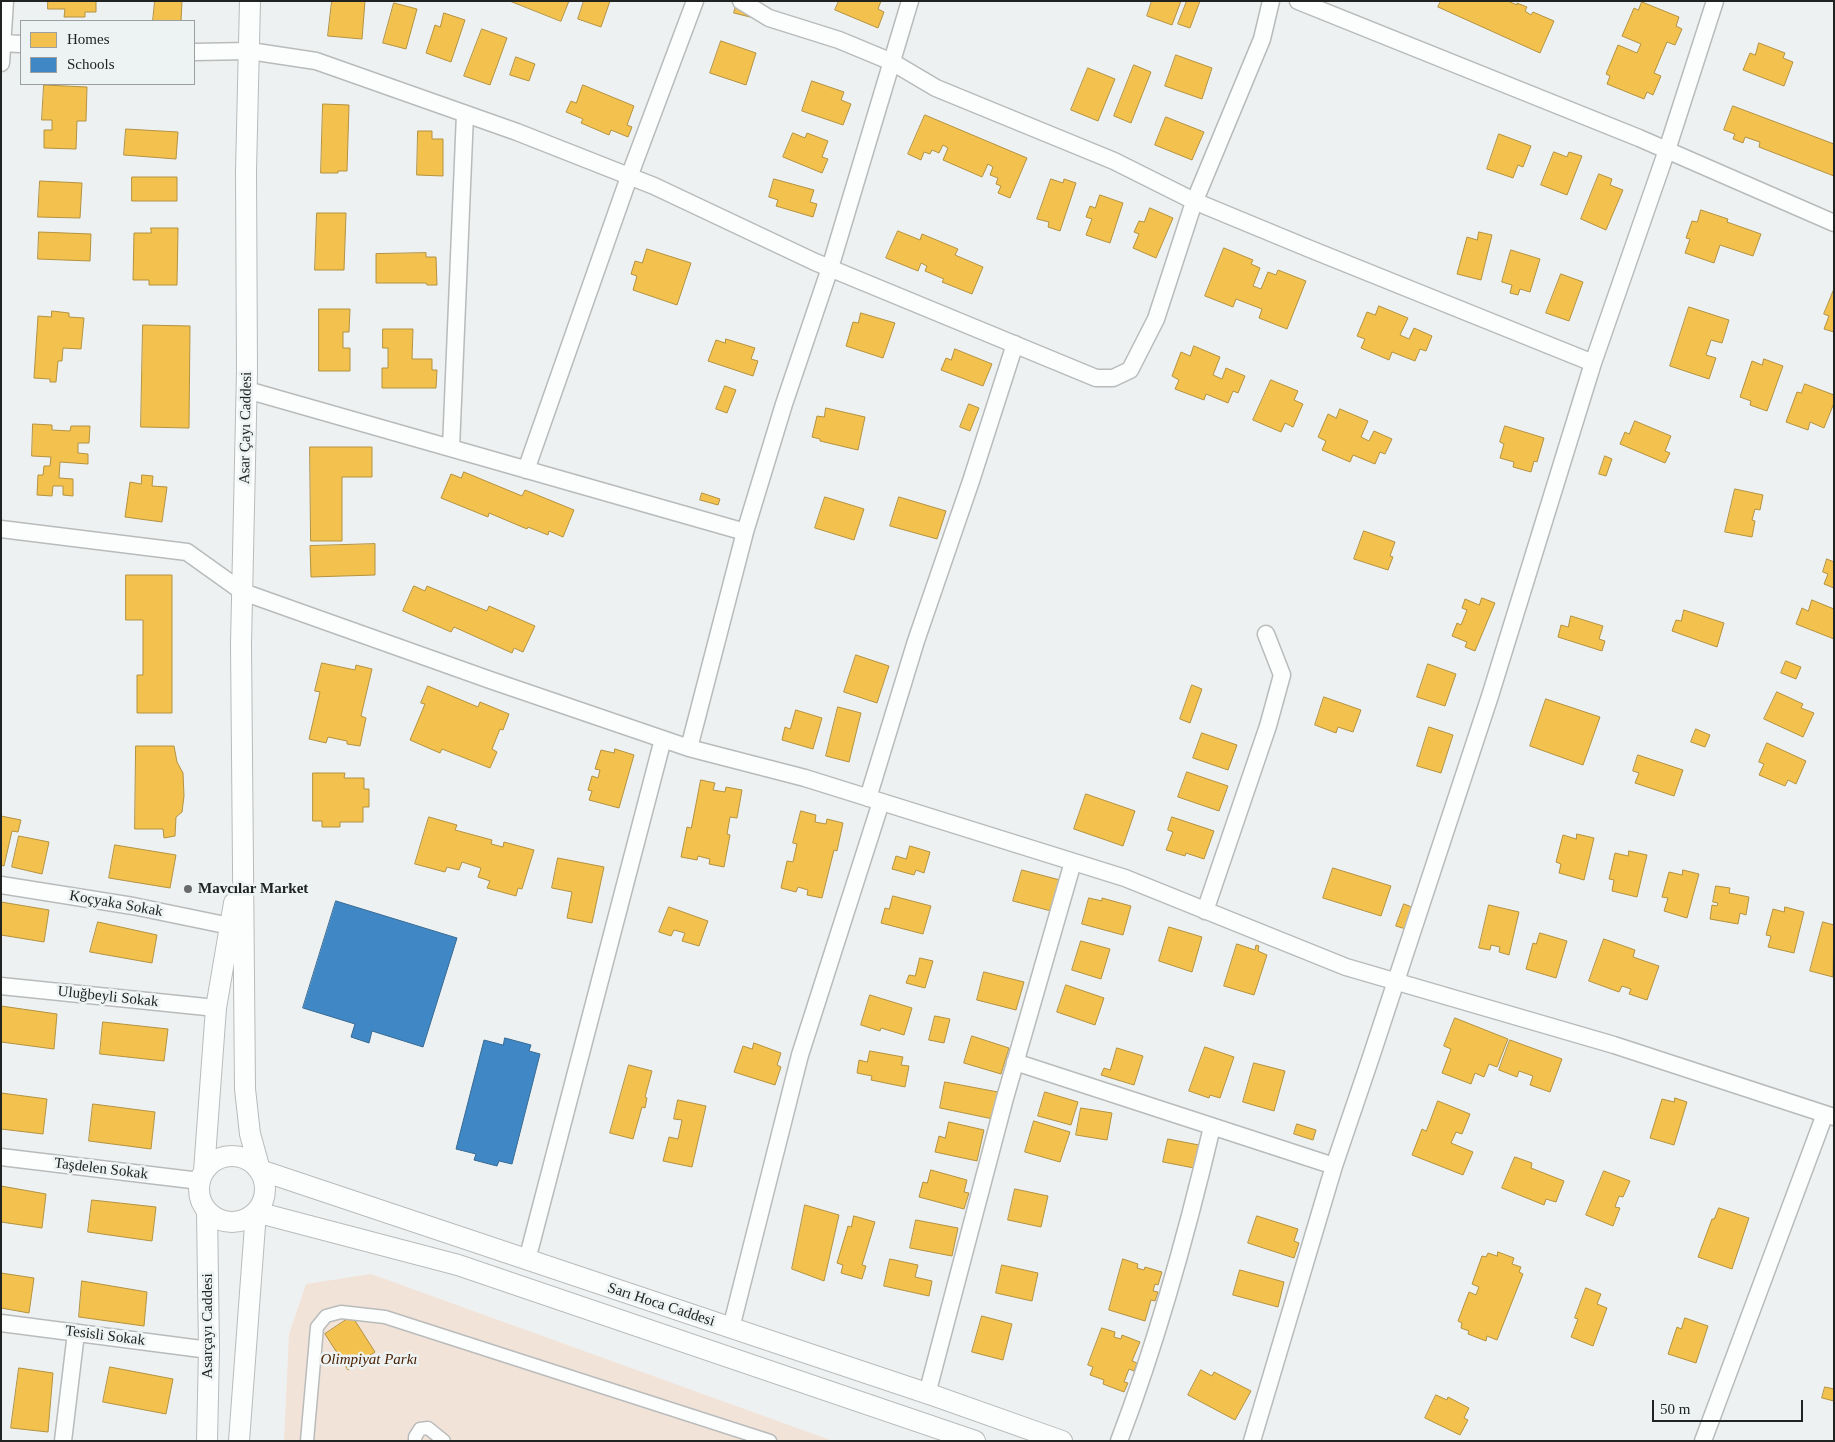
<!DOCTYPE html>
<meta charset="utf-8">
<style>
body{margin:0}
#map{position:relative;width:1835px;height:1442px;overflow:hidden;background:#eef1f1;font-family:"Times New Roman",serif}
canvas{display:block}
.frame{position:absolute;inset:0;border:2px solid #212323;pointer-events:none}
.legend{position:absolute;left:20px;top:20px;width:175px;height:65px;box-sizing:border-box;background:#edf2f2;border:1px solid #9b9f9f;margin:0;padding:6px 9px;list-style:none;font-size:15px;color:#212323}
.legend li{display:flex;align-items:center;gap:10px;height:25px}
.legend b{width:25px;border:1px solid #9b9f9f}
.scale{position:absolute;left:1652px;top:1400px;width:151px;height:22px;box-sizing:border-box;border:2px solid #212323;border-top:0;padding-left:6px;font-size:15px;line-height:18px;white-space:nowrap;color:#212323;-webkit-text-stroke:4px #edf2f2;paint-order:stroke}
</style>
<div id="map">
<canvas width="1835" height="1442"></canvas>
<div class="frame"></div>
<ul class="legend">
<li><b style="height:14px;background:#f2c14e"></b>Homes</li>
<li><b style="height:14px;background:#3f88c5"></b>Schools</li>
</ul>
<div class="scale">50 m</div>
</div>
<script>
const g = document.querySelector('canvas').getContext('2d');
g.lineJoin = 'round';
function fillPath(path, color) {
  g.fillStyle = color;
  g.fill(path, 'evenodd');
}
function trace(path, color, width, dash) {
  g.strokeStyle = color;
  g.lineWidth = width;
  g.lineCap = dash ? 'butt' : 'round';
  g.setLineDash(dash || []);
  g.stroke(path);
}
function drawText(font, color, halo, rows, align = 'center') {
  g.font = font + ' "Times New Roman",serif';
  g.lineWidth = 5;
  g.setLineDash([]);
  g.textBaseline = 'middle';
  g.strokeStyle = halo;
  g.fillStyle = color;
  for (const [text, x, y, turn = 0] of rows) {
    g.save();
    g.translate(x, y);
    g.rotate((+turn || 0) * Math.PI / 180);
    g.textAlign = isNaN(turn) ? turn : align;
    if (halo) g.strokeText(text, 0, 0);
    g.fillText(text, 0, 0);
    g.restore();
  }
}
const green = new Path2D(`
 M371,1274L833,1441H284L289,1334L306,1284Z`);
const homes = new Path2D(`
 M48,1H96V12H85V17H64L65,9H48Z
 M155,1H182L181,21H153Z
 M332,1H365L362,39L328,36Z
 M510,1H569L561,21Z
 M584,1H610L601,27L578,19Z
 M839,1H881L878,9L884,12L878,28L835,10Z
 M1152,1H1181L1172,25L1147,16Z
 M1187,1H1200L1190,28L1178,24Z
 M1441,1H1508L1517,5V3L1527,7L1525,11L1531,15L1533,12L1554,21L1540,53L1438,7Z
 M1642,2L1679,17L1676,26L1682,29L1675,45L1667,42L1654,73L1661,76L1653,95L1647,92L1644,99L1607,84L1610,76L1606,74L1618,45L1637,53L1641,44L1622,36L1634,8L1638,10Z
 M394,3L417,9L406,49L383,43Z
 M736,6L754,18L734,13Z
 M444,13L465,20L451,62L426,53L435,25L440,27Z
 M482,29L507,38L490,85L464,76Z
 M721,41L756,53L746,85L710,73Z
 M1759,43L1785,53L1783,58L1793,62L1784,86L1743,70L1750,53L1755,55Z
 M1176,55L1212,68L1202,99L1165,86Z
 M516,57L535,64L529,81L510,75Z
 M1134,65L1151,72L1131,123L1114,116Z
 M1088,68L1115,79L1098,121L1071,110Z
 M812,81L844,92L841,100L851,104L843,125L802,111Z
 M44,85L87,87L86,121H77L76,149L44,148V130H52V120H42Z
 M583,85L634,106L627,125L632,127L628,137L611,130L609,135L581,123L583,119L566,112L571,101L576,103Z
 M323,104L349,105L347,171H338V173H321Z
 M1733,106L1834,144V176L1759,147L1760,142L1745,137L1743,143L1733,139L1735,134L1724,130Z
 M925,115L1027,158L1010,198L998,193L1001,186L996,184L998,178L990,175L993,167L988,164L982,177L943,160L948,148L943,145L939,153L932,150L930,154L924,152L921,160L908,154Z
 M1166,117L1204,132L1192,160L1155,145Z
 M126,129L178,132L176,159L124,155Z
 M418,131H432V139H443V176L417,175Z
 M793,133L805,138L807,133L828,141L822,157L828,159L822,173L783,157Z
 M1499,134L1531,146L1523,167L1518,165L1513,178L1487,169Z
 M1554,152L1567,157L1569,152L1582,156L1567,195L1541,185Z
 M1599,174L1612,179L1610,185L1623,190L1606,230L1581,219Z
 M132,177H177V201H132Z
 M774,179L814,190L810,202L817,204L813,217L776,206L778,200L769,197Z
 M1051,179L1063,183L1064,179L1076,183L1060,231L1048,227L1049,222L1037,219Z
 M40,181L82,183L80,218L38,217Z
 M1100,195L1123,203L1110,243L1086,235L1092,219L1086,217L1090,206L1095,208Z
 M1150,208L1173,218L1156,258L1133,248L1139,234L1134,232L1139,221L1144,222Z
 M1701,210L1728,219L1727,222L1761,234L1753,256L1720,245L1714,263L1685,253L1690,239L1686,238L1692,221L1697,222Z
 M317,213H346L344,270H315Z
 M151,228H178L177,285H149V280H133L134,233H151Z
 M898,231L920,240L922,234L958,249L955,255L983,267L972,294L942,282L944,279L925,271L927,266L921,263L918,271L886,258Z
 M39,232L91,234L90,261L38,259Z
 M1479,232L1492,235L1481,280L1457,274L1467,237L1477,240Z
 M1224,248L1253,260L1251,264L1260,268L1253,286L1261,289L1268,272L1276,275L1278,270L1306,281L1287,329L1259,318L1262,309L1236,299L1233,307L1205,296Z
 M647,249L691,263L677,305L633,290L637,276L631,274L635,261L642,263Z
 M1511,250L1540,259L1530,292L1520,289L1518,295L1510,293L1512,285L1502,282Z
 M426,253V257H436L437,285H427L426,283H376V254Z
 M1561,274L1583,282L1569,321L1546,313Z
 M1834,289V332L1824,329L1829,316L1824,314Z
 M1379,306L1408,318L1400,335L1409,339L1414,328L1432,336L1426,351L1420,349L1415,361L1392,352L1389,360L1361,348L1365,339L1357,336L1367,312L1375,315Z
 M1689,307L1729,320L1722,343L1711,340L1706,355L1716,358L1709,379L1670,366Z
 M319,309H350L349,332H343V348H350V371H319Z
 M52,311L69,313V317L84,318L81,349L63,348L62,361H58L56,382H50V379L34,378L38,316L51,317Z
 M861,313L895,323L883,358L846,346L853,322L858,323Z
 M143,325L190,326L189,428L141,427Z
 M383,329H413L412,359H432V370H437L436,388H382V368H388V348H383Z
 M726,339L755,348L751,359L758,361L753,376L708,361L716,340L725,343Z
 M1194,346L1220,357L1213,375L1222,379L1226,368L1245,376L1238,393L1233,391L1228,403L1206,394L1204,400L1175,389L1179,380L1172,376L1181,352L1190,356Z
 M955,349L992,364L983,386L941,370L946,358L951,360Z
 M1764,359L1783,366L1767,411L1750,405L1751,401L1740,397L1752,361L1762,365Z
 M1271,380L1298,391L1294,400L1303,404L1293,427L1285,423L1281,432L1253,420Z
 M1805,384L1834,395V403L1824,428L1810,422L1808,430L1786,422L1797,392L1801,393Z
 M725,386L736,390L727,413L716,409Z
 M969,404L979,408L970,431L960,427Z
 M826,408L865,417L858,450L820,441V439L812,437L817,416L824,417Z
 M1340,409L1368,421L1361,437L1369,441L1374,431L1392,439L1385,454L1380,452L1375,464L1353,455L1350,462L1322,450L1326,441L1318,437L1328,414L1336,418Z
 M1635,421L1671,436L1665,451L1670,453L1665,463L1620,444L1625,432L1629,434Z
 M33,424L52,425V430L70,431L71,426H90L89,443H78V453L88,454V464L60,462L59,478L73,479V496L63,495V486H53L52,496L37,495L38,475H43L44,466H50L51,457L32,456Z
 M1505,426L1544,438L1537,462L1534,461L1531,472L1513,467L1514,462L1500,458L1504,444L1500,442Z
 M310,447H372V477H342V541H311Z
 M1605,456L1612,459L1606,476L1599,474Z
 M464,472L522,496L525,490L574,510L563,537L549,531L548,535L528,527L527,529L489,513L488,517L441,498L451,474L461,478Z
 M142,475L153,476L152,486L167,487L162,522L125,517L130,482L141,484Z
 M1735,489L1763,495L1760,510L1755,509L1752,520L1755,521L1752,537L1725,532Z
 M702,493L720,499L718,505L700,500Z
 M825,497L864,509L854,540L815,528Z
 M899,497L946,511L937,539L890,526Z
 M1364,531L1395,542L1390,556L1393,557L1388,570L1354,559Z
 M375,544V575L311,577L310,546Z
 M1827,559L1834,562V588L1824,584L1828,574L1823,572Z
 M126,575H172V713H137V675H143V620H126Z
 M414,586L425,591L427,586L487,611L489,606L535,626L523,652L514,648L512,653L454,627L451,632L403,611Z
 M1482,598L1495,603L1475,651L1465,647L1467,642L1452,636L1457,623L1461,625L1467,610L1462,608L1465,599L1479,605Z
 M1812,600L1834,609V639L1796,624L1802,608L1808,611Z
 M1684,610L1724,623L1717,647L1672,631L1676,620L1681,621Z
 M1571,616L1603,626L1599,639L1605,641L1602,651L1558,637L1561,625L1568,627Z
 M856,655L889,666L877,703L844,692Z
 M1786,661L1801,667L1796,679L1781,673Z
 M322,663L355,670L356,665L372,669L361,716L366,718L360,746L347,744V741L328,737L326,743L309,739L320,692L315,691Z
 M1428,664L1456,674L1445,706L1417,697Z
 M1192,685L1202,689L1190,723L1180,719Z
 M428,686L478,707L480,702L509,714L503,730L500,729L492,749L497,752L490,768L442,749L440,753L410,740L425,704L421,703Z
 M1777,692L1803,704L1801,708L1814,713L1803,737L1764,719Z
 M1324,697L1361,710L1353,732L1338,727L1336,733L1315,725Z
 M1546,699L1600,717L1583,765L1530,746Z
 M838,707L861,713L849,762L826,756Z
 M796,710L822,718L813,749L782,740L785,727L790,729Z
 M1429,727L1453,735L1441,773L1417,766Z
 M1696,729L1710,735L1705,747L1691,742Z
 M1202,733L1237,745L1228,770L1193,758Z
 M1767,743L1806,761L1796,784L1788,780L1785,786L1759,775L1764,764L1759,762Z
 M136,746H174L177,762L183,773L184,796L182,812L176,817L175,836L164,838L163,829H135Z
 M615,749L634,755L619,808L589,800L592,791L588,790L592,776L598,778L600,770L595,769L601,750L614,753Z
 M1638,755L1683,770L1674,796L1635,783L1639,773L1633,771Z
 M1187,772L1228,786L1219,811L1178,797Z
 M313,773H345L344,778H364V789H369V807H363V822H340V827H322V821H313Z
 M701,780L715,783L713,790L725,792L726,787L742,790L737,818L730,817L727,834L730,835L724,867L709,864L710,859L698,856L697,860L681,857L687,827L691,828Z
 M1086,794L1135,811L1123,846L1074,829Z
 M801,811L816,815L815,822L826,824L827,819L843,823L837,851L834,850L822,898L807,895L808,890L798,887L796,892L781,888L787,861L793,862L797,844L793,843Z
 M1,816L21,820L18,832L12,831L4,866L1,865Z
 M429,817L457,825L455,830L492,840L491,844L503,847L504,842L534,850L522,889L518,888L516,896L487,888L490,881L478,877L481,868L462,862L459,870L447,867L445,872L415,864Z
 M1172,817L1214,831L1204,859L1186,853L1185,856L1166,850L1173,832L1168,830Z
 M1577,834L1594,838L1584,880L1559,873L1561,864L1556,862L1563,835L1576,839Z
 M19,836L49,842L42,874L12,867Z
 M115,845L176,855L170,888L109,878Z
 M910,846L930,852L924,873L916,870L914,875L892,869L896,856L906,859Z
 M1629,851L1647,855L1637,897L1612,891L1614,880L1609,879L1615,853L1628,856Z
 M558,858L604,867L592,923L567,918L572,892L552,888Z
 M1333,868L1391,886L1381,916L1323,898Z
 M1022,870L1060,880L1051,911L1013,901Z
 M1683,870L1699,874L1687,918L1664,911L1668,898L1662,897L1669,872L1682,875Z
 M1716,886L1730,888L1729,893L1749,897L1746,915L1740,913L1738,924L1710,919L1712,905L1717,906L1718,903L1713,902Z
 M893,896L931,906L923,934L881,923L885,908L889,909Z
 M1089,898L1102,901V898L1131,906L1123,935L1082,924Z
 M1,902L49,910L44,942L1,935Z
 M1404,904L1417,909L1409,930L1396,926Z
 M1489,905L1519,912L1509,955L1499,952L1500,947L1491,945L1490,950L1479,948Z
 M669,907L708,921L699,946L682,941L685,933L674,930L671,936L659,932Z
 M1785,907L1804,912L1794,953L1768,947L1771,936L1766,935L1773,909L1784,912Z
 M98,922L157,935L152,963L90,952Z
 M1823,922L1834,925L1833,977L1810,971Z
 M1169,927L1202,937L1192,972L1159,961Z
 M1540,933L1567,941L1556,978L1526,969L1533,943L1536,944Z
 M1604,939L1635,950L1633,957L1659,966L1647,1000L1629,994L1631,989L1622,986L1619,992L1589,981Z
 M1081,941L1110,949L1101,979L1072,970Z
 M1237,944L1255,950L1256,945L1259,946L1258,951L1267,955L1254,995L1224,986Z
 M920,958L933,961L925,988L906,983L909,975L915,976Z
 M984,972L1024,982L1016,1010L977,1000Z
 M1066,985L1104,998L1095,1025L1057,1012Z
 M870,995L912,1008L904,1035L881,1028L880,1031L861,1025Z
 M1,1006L57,1014L54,1049L1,1042Z
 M935,1016L950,1019L944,1043L929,1040Z
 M1455,1018L1508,1039L1497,1067L1489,1064L1484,1077L1475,1073L1471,1084L1442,1073L1451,1049L1444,1046Z
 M103,1022L168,1029L164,1061L100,1054Z
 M972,1036L1009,1048L1001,1074L964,1063Z
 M1510,1040L1562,1059L1550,1092L1530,1085L1533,1076L1519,1071L1517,1077L1499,1070Z
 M754,1043L781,1053L777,1065L781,1067L775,1085L734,1072L743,1046L752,1049Z
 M1205,1047L1234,1057L1220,1098L1210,1095L1209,1098L1189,1091Z
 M1117,1048L1143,1056L1134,1085L1101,1075L1104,1068L1110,1070Z
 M870,1051L903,1057L901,1065L909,1066L905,1087L871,1080L872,1076L857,1073L859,1060L867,1062Z
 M1254,1063L1285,1071L1274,1111L1243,1102Z
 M629,1065L652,1071L645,1097L647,1098L645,1108L642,1107L633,1139L610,1133Z
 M945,1082L998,1092L993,1119L940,1108Z
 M1045,1092L1078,1102L1071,1125L1038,1116Z
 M1,1093L47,1099L43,1134L1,1129Z
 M1675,1098L1687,1102L1674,1145L1650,1138L1662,1099L1674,1102Z
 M678,1100L706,1106L692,1167L663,1161L669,1137L678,1139L682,1120L674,1119Z
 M1438,1101L1470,1114L1462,1134L1456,1132L1451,1143L1473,1152L1463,1175L1412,1155L1422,1129L1426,1131Z
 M93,1104L155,1112L151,1149L89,1141Z
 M1081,1108L1112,1113L1107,1140L1076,1135Z
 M1034,1121L1070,1132L1060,1162L1025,1152Z
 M949,1122L984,1130L977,1161L935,1152L939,1136L945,1138Z
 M1297,1124L1316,1130L1313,1140L1294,1134Z
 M1168,1139L1199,1145L1194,1168L1163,1162Z
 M1515,1157L1532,1163L1531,1168L1564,1181L1556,1202L1546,1199L1544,1205L1502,1188Z
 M931,1170L967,1180L964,1192L969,1193L964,1209L919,1197L923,1182L927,1183Z
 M1604,1171L1630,1181L1623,1197L1619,1196L1615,1207L1620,1208L1613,1226L1586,1215Z
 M1,1186L46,1194L42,1228L1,1222Z
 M1015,1189L1048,1196L1041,1227L1008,1220Z
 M92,1200L156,1207L152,1241L88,1232Z
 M805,1205L839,1215L824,1281L792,1269Z
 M1719,1208L1749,1218L1732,1269L1698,1257L1712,1219H1714Z
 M854,1216L875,1222L862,1265L866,1266L862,1279L841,1273L843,1265L837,1263L848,1226L851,1227Z
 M1257,1216L1298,1229L1294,1241L1299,1243L1294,1258L1248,1243Z
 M916,1220L958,1228L952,1256L910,1248Z
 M1498,1252L1514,1258L1512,1264L1521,1267L1519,1272L1523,1274L1497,1340L1487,1336L1486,1341L1468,1334L1469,1331L1461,1328L1462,1323L1458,1321L1469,1292L1476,1295L1479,1287L1472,1284L1482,1256L1486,1257L1488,1253L1497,1256Z
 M890,1259L918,1265L915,1277L932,1281L929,1296L884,1286Z
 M1123,1259L1138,1264L1137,1268L1144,1270L1145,1267L1162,1272L1158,1285L1155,1284L1153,1291L1158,1292L1155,1301L1151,1300L1145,1321L1109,1310Z
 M1002,1265L1038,1273L1032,1301L996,1293Z
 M1240,1270L1284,1282L1278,1307L1233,1295Z
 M1,1273L34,1278L29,1313L1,1308Z
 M82,1281L147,1292L144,1326L79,1317Z
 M1586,1288L1601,1294L1597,1304L1607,1308L1593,1346L1571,1337L1578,1319L1575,1318Z
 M352,1316L375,1352L348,1370L325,1334Z
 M982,1316L1012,1324L1003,1360L972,1352Z
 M1685,1318L1708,1326L1696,1363L1668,1354L1677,1327L1681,1329Z
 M1102,1328L1115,1332L1114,1337L1121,1339L1122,1335L1140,1342L1132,1361L1137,1363L1134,1371L1129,1369L1124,1382L1128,1383L1124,1392L1103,1384L1104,1380L1090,1375L1093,1367L1088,1365Z
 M110,1367L173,1379L166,1414L103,1402Z
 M19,1368L53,1373L48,1432L11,1428Z
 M1201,1370L1212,1376L1214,1372L1251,1391L1235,1420L1188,1395Z
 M1825,1387L1834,1389V1401L1822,1398Z
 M1436,1395L1447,1400L1448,1397L1469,1408L1464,1418L1468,1420L1460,1435L1425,1418Z`);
const schools = new Path2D(`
 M336,901L457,938L423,1047L372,1031L369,1043L351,1037L355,1024L303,1008Z
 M505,1038L531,1045L529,1051L540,1054L512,1164L499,1161L497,1166L474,1160L476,1154L456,1149L484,1040L503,1045Z`);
const pedestrian = new Path2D(`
 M307,1441L317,1327L326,1316L341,1312L385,1317L770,1441
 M415,1441V1437L420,1429L428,1428L444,1441`);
const minor = new Path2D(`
 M741,1L769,18L839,40L892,62L936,88L1114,161L1194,201L1310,249L1593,363L1490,696L1370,1060L1334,1166
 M1298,1L1639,138L1834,223
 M1,43L21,44
 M194,52L250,51L316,61L517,132L654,186L815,262L1096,378H1113L1130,370L1156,319L1193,205L1262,39L1271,1
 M1,63L5,1
 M1593,363L1667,150L1715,1
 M247,390L745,532
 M451,448L465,114
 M526,470L629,177L695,1
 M1,529L187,552L243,592L493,681L689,748L745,532L784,404L830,268L910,1
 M689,748L805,778L1125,878L1346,967L1614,1045L1834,1117
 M868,798L916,641L971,481L1015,344
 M1,885L133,906L230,926
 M1205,911L1268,726L1282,675L1266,634
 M1,986L216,1008
 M1015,1062L1334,1166L1252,1441
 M1,1157L200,1181
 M527,1260L663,739
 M1,1323L209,1350
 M731,1328L800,1055L881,802
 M927,1394L1005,1098L1073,862
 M63,1441L76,1333
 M1119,1441C1158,1339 1187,1233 1212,1127
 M1703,1441L1825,1114`);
const tertiary = new Path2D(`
 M250,1L246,171L247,371L241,644L245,1089L250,1134L260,1170L935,1396L1062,1441
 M199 1189a33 33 0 1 1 66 0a33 33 0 1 1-66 0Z
 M204,1171L216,1008L234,903
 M207,1441L209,1350L207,1211
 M239,1441L256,1212L458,1265L975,1441`);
const markers = [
 [188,889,5,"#696b6b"]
];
const streetNames = [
 ["Asar Çayı Caddesi",246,428,-89],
 ["Koçyaka Sokak",116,904,10],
 ["Uluğbeyli Sokak",108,997,6],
 ["Taşdelen Sokak",101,1169,7],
 ["Sarı Hoca Caddesi",661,1305,18],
 ["Asarçayı Caddesi",208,1326,-90],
 ["Tesisli Sokak",105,1336,7]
];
const poiNames = [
 ["Mavcılar Market",198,889]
];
const parkNames = [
 ["Olimpiyat Parkı",369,1360]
];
fillPath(green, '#f2e3d9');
fillPath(homes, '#f2c14e');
trace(homes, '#b39241', 1);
fillPath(schools, '#3f88c5');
trace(schools, '#366a94', 1);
trace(pedestrian, '#b9bbbb', 15);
trace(minor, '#b9bbbb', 19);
trace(tertiary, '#b9bbbb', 22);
trace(pedestrian, '#fcfdfd', 12);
trace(minor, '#fcfdfd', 16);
trace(tertiary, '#fcfdfd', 20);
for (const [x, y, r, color] of markers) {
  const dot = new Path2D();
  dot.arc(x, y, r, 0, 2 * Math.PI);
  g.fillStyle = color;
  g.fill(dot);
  trace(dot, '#edf2f2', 2);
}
drawText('15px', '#212323', '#edf2f2', streetNames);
drawText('bold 15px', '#212323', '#edf2f2', poiNames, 'left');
drawText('italic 15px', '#4c2204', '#edf2f2', parkNames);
</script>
